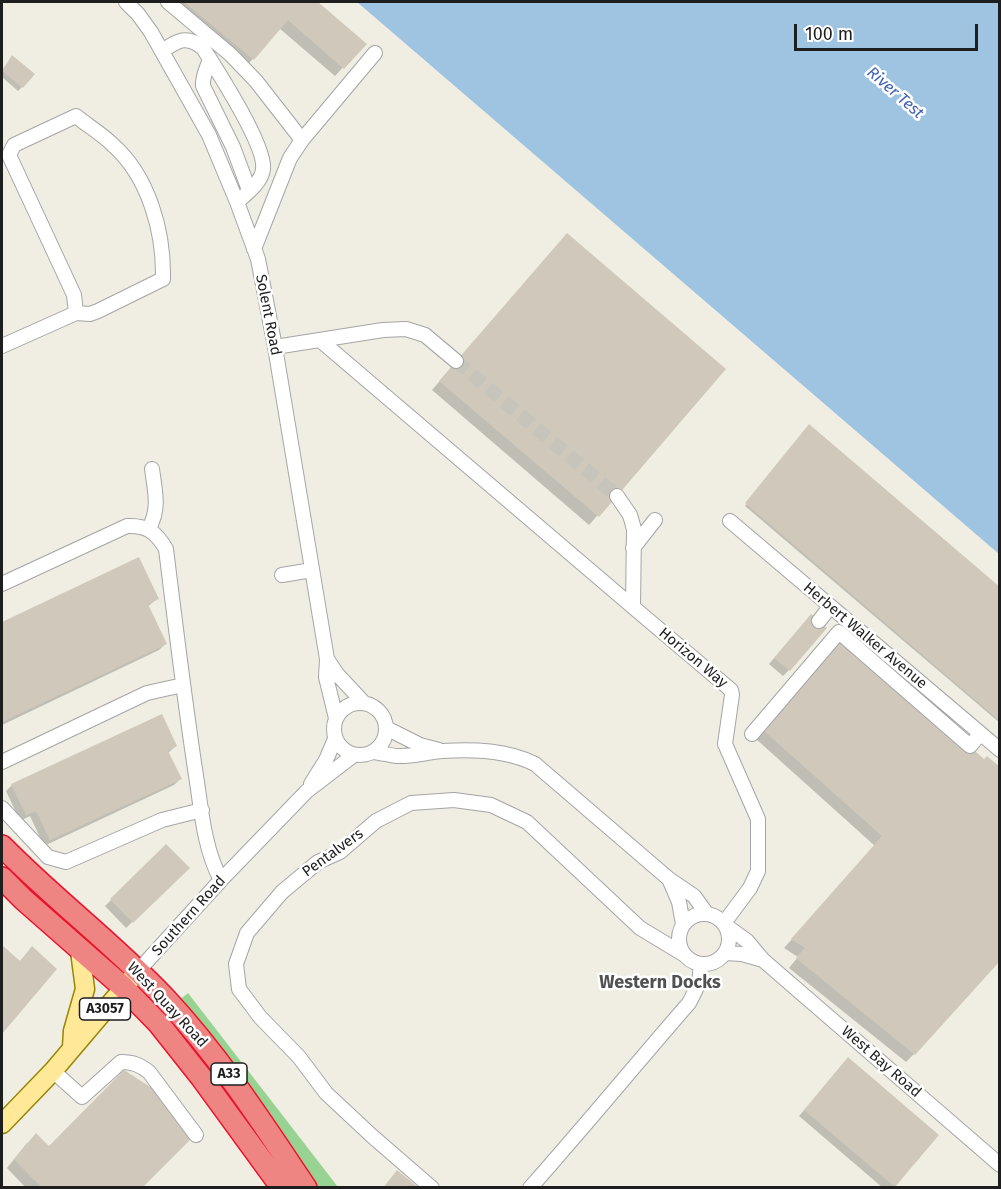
<!DOCTYPE html>
<style>
body{margin:0}
#map{position:relative;width:1001px;height:1189px;overflow:hidden;background:#f0eee2;font-family:"Fira Sans",sans-serif}
canvas{display:block}
.frame{position:absolute;inset:0;border:3px solid #1e1e1e;pointer-events:none}
.scale{position:absolute;left:794px;top:24px;width:184px;height:27px;box-sizing:border-box;border:3px solid #1e1e1e;border-top:0;padding-left:8px;font-size:18px;line-height:21px;white-space:nowrap;color:#1e1e1e;-webkit-text-stroke:4px #fff;paint-order:stroke}
</style>
<div id="map">
<canvas width="1001" height="1189"></canvas>
<div class="frame"></div>
<div class="scale">100 m</div>
</div>
<script>
const g = document.querySelector('canvas').getContext('2d');
g.lineJoin = 'round';
function fillPath(path, color) {
  g.fillStyle = color;
  g.fill(path, 'evenodd');
}
function trace(path, color, width, dash) {
  g.strokeStyle = color;
  g.lineWidth = width;
  g.lineCap = dash ? 'butt' : 'round';
  g.setLineDash(dash || []);
  g.stroke(path);
}
function drawText(font, color, halo, rows, align = 'center') {
  g.font = font + ' "Fira Sans",sans-serif';
  g.lineWidth = 5;
  g.setLineDash([]);
  g.textBaseline = 'middle';
  g.strokeStyle = halo;
  g.fillStyle = color;
  for (const [text, x, y, turn = 0] of rows) {
    g.save();
    g.translate(x, y);
    g.rotate((+turn || 0) * Math.PI / 180);
    g.textAlign = isNaN(turn) ? turn : align;
    if (halo) g.strokeText(text, 0, 0);
    g.fillText(text, 0, 0);
    g.restore();
  }
}
const forest = new Path2D(`
 M188,993L338,1187H315L177,1002Z`);
const water = new Path2D(`
 M357,2H999V554Z`);
const shadow = new Path2D(`
 M166,2H316L365,44L335,76L279,28L245,68Z
 M9,61L22,87L18,91L2,77V70Z
 M559,243L724,370L589,525L432,390Z
 M809,426L1000,589V723L745,506Z
 M138,559L157,599L147,607L165,644L159,650L2,725V623Z
 M805,622L789,670L783,676L769,664Z
 M836,645L984,761L914,1054L906,1062L789,968L798,957L784,948L875,846L756,739Z
 M176,746L168,753L180,779L174,785L44,846L30,816L20,821L6,791L12,785Z
 M166,846L188,868L126,928L105,906Z
 M2,947L19,962L32,948L55,969L2,1031Z
 M842,1066L937,1135L892,1188H883L799,1116Z
 M27,1143L49,1148L140,1188H26L7,1168Z`);
const building = new Path2D(`
 M184,2H318L367,44L344,69L288,20L254,60Z
 M12,55L35,74L23,88L2,71Z
 M567,233L726,369L599,517L439,381Z
 M809,424L1000,587V721L745,503Z
 M139,557L159,599L148,604L167,644L2,722V622Z
 M811,614L827,628L790,671L774,658Z
 M844,635L984,759L987,756L1000,767V961L915,1055L796,958L805,948L791,939L882,836L763,730Z
 M162,714L177,746L168,751L182,779L50,840L36,811L26,815L11,784Z
 M166,844L190,868L133,923L110,899Z
 M2,945L20,961L32,946L57,969L2,1034Z
 M848,1057L939,1135L895,1187L804,1110Z
 M124,1070L158,1092L180,1120L190,1140L142,1188H42L14,1159L36,1133L49,1146Z
 M397,1170L419,1188H383Z`);
const minorTunnel = new Path2D(`
 M456,361L617,496`);
const minor = new Path2D(`
 M126,2L138,14L151,32L209,135L237,202L258,259L275,347L327,659L326,677L336,718
 M168,2L231,55L256,81L302,140
 M162,51C177,41 186,34 203,48C217,70 266,146 263,169C262,182 246,194 237,202
 M210,59C207,68 202,77 203,86L233,147L249,190
 M9,155L74,295L76,313
 M254,249L290,158L302,140L375,53
 M321,341L633,607
 M2,346L76,313L90,314L98,311L163,279C164,232 149,177 113,145C102,134 88,126 76,116L14,145L9,155
 M275,347L383,330L406,329L425,335L456,361
 M617,496L630,515L634,529L633,607L731,690L732,695L725,744L758,819V871L750,888L724,923
 M730,521L1000,750
 M149,528C160,509 155,491 152,469
 M633,548L655,520
 M282,575L312,570
 M2,584L127,526C147,525 156,532 166,549C175,622 184,696 195,769C201,805 203,847 221,880
 M819,621L830,607
 M327,659L337,674L364,703
 M334 729a26 26 0 1 1 52 0a26 26 0 1 1-52 0Z
 M386,728L420,745L439,750
 M752,734L839,632L970,746L980,734
 M373,752C381,753 389,755 396,756C412,757 427,752 443,751C474,749 507,750 535,764L669,879L694,896L707,914
 M2,762L147,693L183,685
 M311,784L326,760L335,739
 M2,808L48,857L66,862L162,820L202,810
 M670,881L679,902L683,924
 M679 939a25 25 0 1 1 50 0a25 25 0 1 1-50 0Z
 M725,925L747,941L763,960L1000,1165
 M725,953L742,954L763,960
 M138,971L221,880L307,791L354,755
 M53,1071L82,1097L121,1062C133,1062 140,1065 149,1072L196,1135
 M432,1188L372,1136L326,1093L299,1057L260,1017L239,989L236,964L247,933L282,892L318,862L340,852L376,821L411,803L454,800L491,805L527,822L640,928L683,954
 M530,1188C584,1127 636,1064 689,1003C696,990 702,979 700,964`);
const major = new Path2D(`
 M72,1047L73,1031L85,989L80,951
 M2,1124L53,1071L132,978`);
const highway = new Path2D(`
 M2,846C54,899 114,944 165,998C219,1056 262,1122 306,1188
 M2,878L24,900L123,987L159,1024L201,1077L282,1188`);
const shields = [
 [105,1009,51],
 [229,1074,36]
];
const shieldNames = [
 ["A3057",105,1009],
 ["A33",229,1074]
];
const streetNames = [
 ["Solent Road",268,315,79],
 ["Herbert Walker Avenue",865,636,40],
 ["Horizon Way",693,658,40],
 ["Pentalvers",333,853,-36],
 ["Southern Road",189,916,-48],
 ["West Quay Road",167,1005,47],
 ["West Bay Road",881,1062,41]
];
const waterNames = [
 ["River Test",895,93,41]
];
const quarterNames = [
 ["Western Docks",660,983]
];
fillPath(forest, '#98d393');
fillPath(water, '#9ec4e2');
fillPath(shadow, '#0003');
fillPath(building, '#d0c9bb');
trace(minorTunnel, '#c6c4bb', 14, [14, 7]);
trace(minor, '#a5a5a5', 16);
trace(major, '#978600', 21);
trace(highway, '#eb122e', 24);
trace(minor, '#fff', 14);
trace(major, '#ffe998', 18);
trace(highway, '#ef8582', 21);
for (const [x, y, w] of shields) {
  const box = new Path2D();
  box.roundRect(x - w / 2, y - 11, w, 22, 4.5);
  g.fillStyle = '#fff';
  g.fill(box);
  trace(box, '#1e1e1e', 1.5);
}
drawText('bold 14px', '#1e1e1e', null, shieldNames);
drawText('15px', '#1e1e1e', '#fff', streetNames);
drawText('italic 16px', '#4162b7', '#fff', waterNames);
drawText('bold 18px', '#515151', '#fff', quarterNames);
</script>
